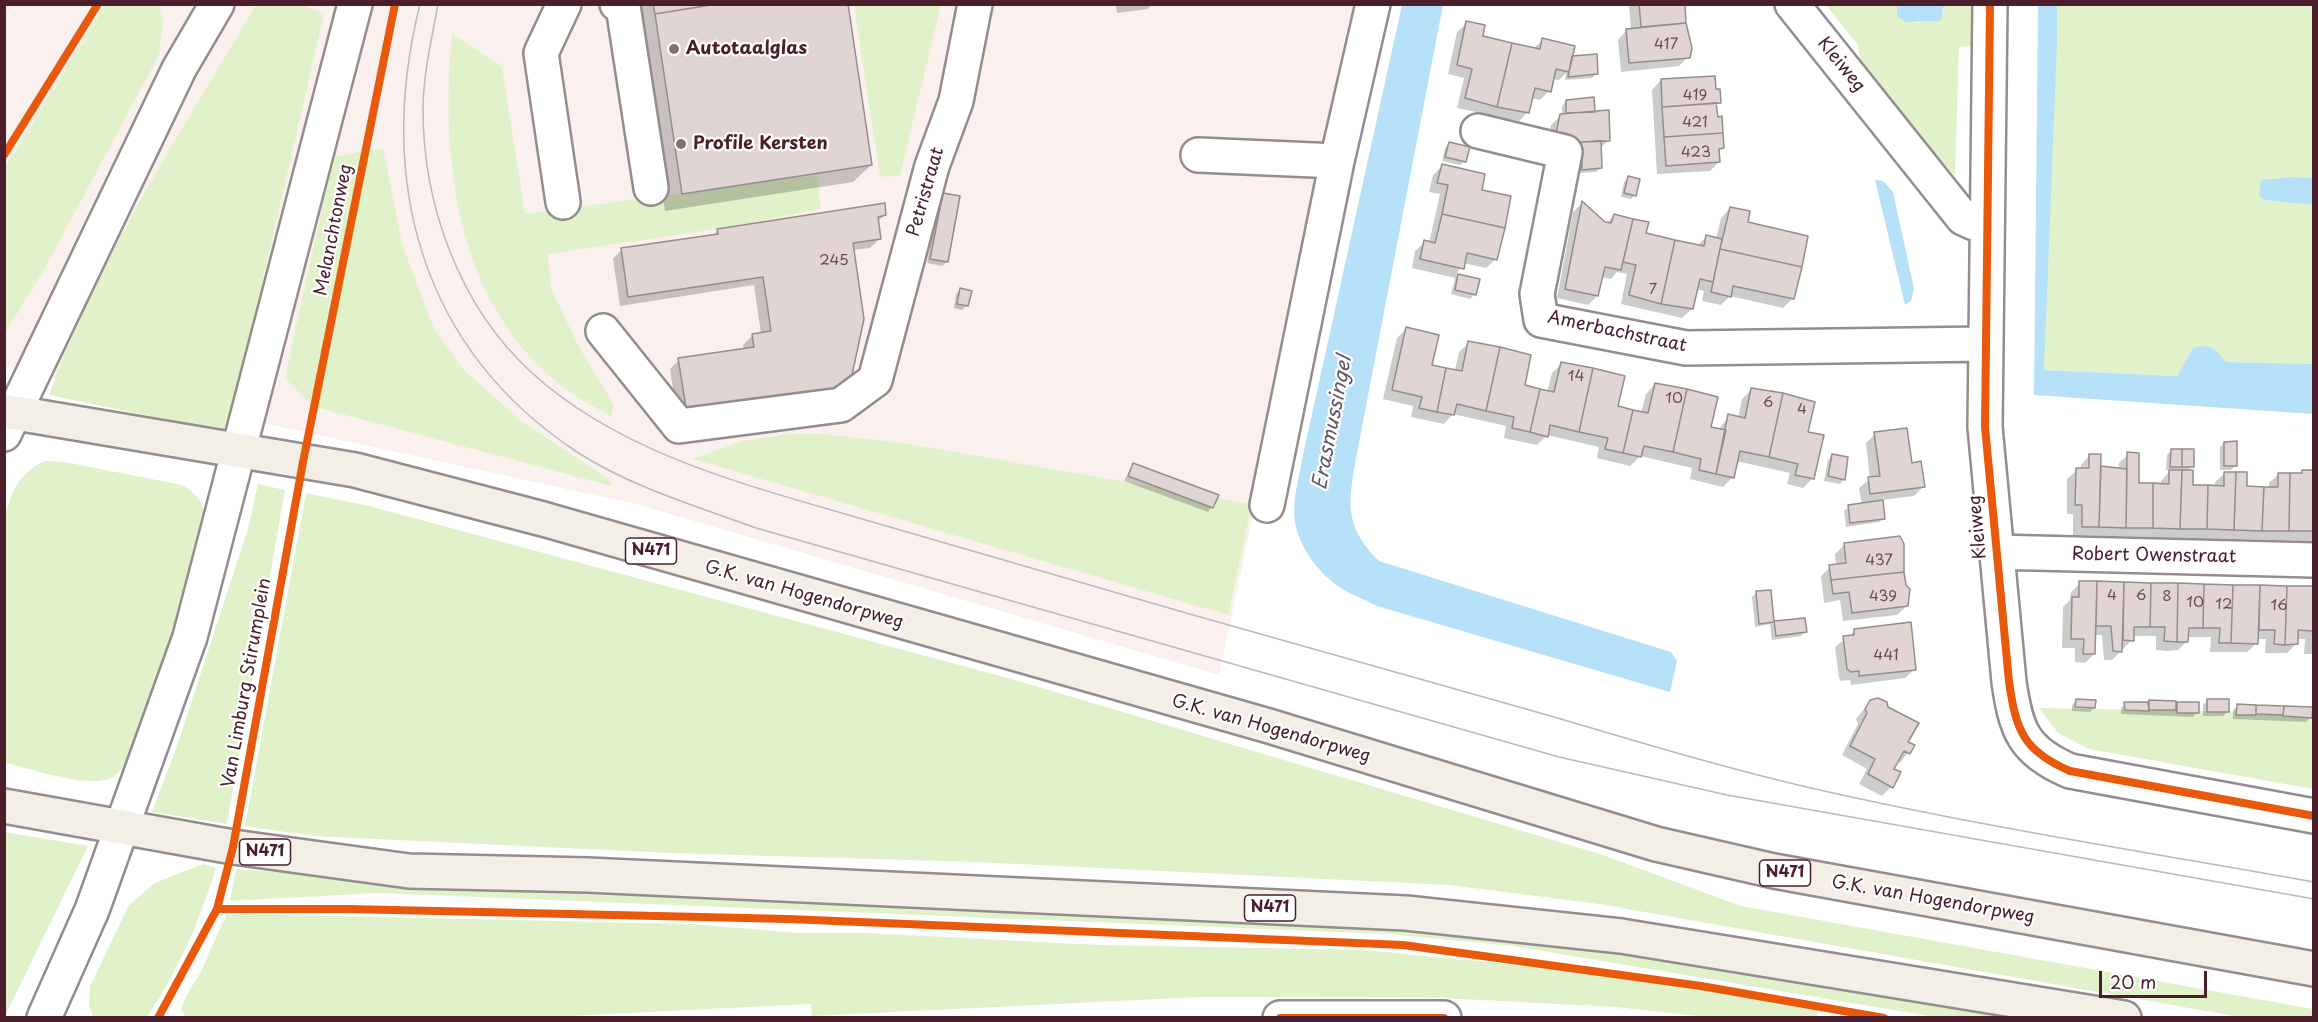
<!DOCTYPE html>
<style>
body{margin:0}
#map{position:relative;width:2318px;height:1022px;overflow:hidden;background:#fff;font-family:"Playpen Sans",sans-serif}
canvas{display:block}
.frame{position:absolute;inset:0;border:6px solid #4a1f2b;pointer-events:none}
.scale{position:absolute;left:2099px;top:971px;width:108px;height:27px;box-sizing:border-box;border:3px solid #4a1f2b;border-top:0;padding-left:8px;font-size:18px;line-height:21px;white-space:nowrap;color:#4a1f2b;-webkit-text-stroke:4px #fff;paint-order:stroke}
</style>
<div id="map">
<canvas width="2318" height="1022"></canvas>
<div class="frame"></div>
<div class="scale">20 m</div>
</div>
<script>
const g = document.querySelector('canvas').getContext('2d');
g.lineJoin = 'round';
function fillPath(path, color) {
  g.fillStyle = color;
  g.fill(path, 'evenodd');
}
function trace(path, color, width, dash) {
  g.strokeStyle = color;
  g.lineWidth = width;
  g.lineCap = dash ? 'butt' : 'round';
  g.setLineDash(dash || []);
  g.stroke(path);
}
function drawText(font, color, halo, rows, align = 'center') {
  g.font = font + ' "Playpen Sans",sans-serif';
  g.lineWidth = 4.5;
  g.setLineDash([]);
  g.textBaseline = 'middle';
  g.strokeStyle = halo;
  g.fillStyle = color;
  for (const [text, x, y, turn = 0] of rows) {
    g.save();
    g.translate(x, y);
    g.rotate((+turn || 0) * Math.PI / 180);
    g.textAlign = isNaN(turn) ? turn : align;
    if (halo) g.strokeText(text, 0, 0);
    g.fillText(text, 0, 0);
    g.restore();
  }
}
const built = new Path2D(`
 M5,5H1361L1219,675L636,504L5,367Z`);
const green = new Path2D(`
 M105,5H159L163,23L159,55L45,268L5,333V168Z
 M256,5H302L324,14L240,379L231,433L49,395C99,256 182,131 256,5Z
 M854,5H941L900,175L880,177Z
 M1826,5H1897V16C1913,26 1929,24 1943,13L1944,5H1971V46L1959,47L1955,176L1861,69L1858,45Z
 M2057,5H2313V178L2294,177L2265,200L2313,205V364L2225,362L2193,348L2177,376L2043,370Z
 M452,33L502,67L525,214L817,175L821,209L717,229L548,254L551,289L580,349L614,405L611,417C594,406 573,396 557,382C455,298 440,156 452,33Z
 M383,148L402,244L434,329L463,369L521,421L610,480L612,486L312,406L285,378L333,157Z
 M789,434H824L909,444L1252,504L1228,615L693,459L742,441Z
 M44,461L65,462L182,485C208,500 206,515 202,543L132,753C127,760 121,771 115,776C93,791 29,768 5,763L4,518C14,489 16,476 44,461Z
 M258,484L285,490L227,824L152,812L176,749L248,529Z
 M306,493L369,506L1015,680L1600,854L1741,906L2313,1009V1017H2240L1599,904L1449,885L976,862L669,853L313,836L245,826Z
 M2039,708L2313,713V789L2089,749L2058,733Z
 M5,832L88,846L5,1016L4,832Z
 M203,864L216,868C199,923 179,969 147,1017H93L89,1005L90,986L129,905L155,883Z
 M236,869L384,879L1492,929L1680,958L2017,1017H1935L1513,946L1387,934L378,893L230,901Z
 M244,914L692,924L797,933H869L1099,945L1366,950L1678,981L1818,1009L1817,1017L1716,1018L1615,1007L1442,998L1302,997H1200L812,1016L811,1004L531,1018L186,1017L181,1010C185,994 196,982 203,967C211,950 217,932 227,915Z`);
const water = new Path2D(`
 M1402,5H1443L1357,453C1349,500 1342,524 1379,561L1671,652L1677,661L1670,692L1377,606C1366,600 1354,596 1344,590C1318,575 1293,540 1294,510C1295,489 1301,467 1305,446Z
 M1897,5H1944L1941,21L1906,22L1897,16Z
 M2038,5H2057V42L2044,370L2177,376L2193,348C2208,343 2217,349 2226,362L2313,364V414L2034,395Z
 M2294,177L2313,178V205L2264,200L2259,196L2261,180Z
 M1875,180L1883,181L1893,192L1914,289L1911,301L1905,305Z`);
const shadow = new Path2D(`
 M638,4H846L871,165L853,182L665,211L638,33Z
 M1116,4H1152L1148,9L1117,13Z
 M1684,4L1688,57L1679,66L1621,72L1618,40L1627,30H1631L1629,5Z
 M1467,23L1481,38L1533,49L1543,40L1597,73L1592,78L1565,80L1566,73L1559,80L1552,79L1549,91L1540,100L1531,98L1528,112L1519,121L1457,108L1464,78L1448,74L1457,32Z
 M1661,80L1714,91L1719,103L1715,107L1722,148L1718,152L1719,162L1710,171L1657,174L1652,90Z
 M1566,101L1594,113L1609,140L1599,149L1600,168L1596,172L1578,173L1577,150L1545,151L1551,125L1562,115V106Z
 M1449,144L1465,161L1460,165L1442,161L1445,148Z
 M1442,166L1480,191L1496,259L1486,268L1463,263L1456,275L1478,280L1475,294L1470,299L1451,294L1455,278L1412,268L1415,251L1425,242L1429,243L1440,194L1429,192L1433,175Z
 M1628,178L1635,195L1631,199L1621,197L1624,182Z
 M943,195L947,262L942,266L927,263L939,199Z
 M1582,203L1606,224L1614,216L1647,223L1644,234L1697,246L1707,236L1716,239L1721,218L1730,208L1746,223L1792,299L1783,308L1730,296L1721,305L1702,301L1704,291L1696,289L1692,309L1682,318L1621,304L1627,274L1617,272L1611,279L1601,277L1597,296L1588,305L1557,298L1573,212Z
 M885,215L877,222L880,238L870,248L852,250L863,319L678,422L670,369L679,360L744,350L743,345L753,335L761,334L754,285L620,306L613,259L622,249L711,237L718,230Z
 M961,290L967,305L962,310L954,308L956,294Z
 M1406,329L1430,366L1455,371L1459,352L1469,343L1523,386L1547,392L1552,373L1561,364L1616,407L1641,413L1646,394L1655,384L1710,428L1718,430L1729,416L1738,418L1742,399L1752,389L1806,433L1813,478L1803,488L1787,484L1790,473L1736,461L1733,477L1723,487L1690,479L1692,468L1640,456L1630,466L1597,458L1599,447L1547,435L1537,445L1504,438L1506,426L1453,414L1444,424L1411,417L1413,406L1383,399L1397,338Z
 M1875,434L1910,464L1923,487L1914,496L1882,500L1884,518L1879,522L1846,527L1844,511L1849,507L1862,505L1859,488L1870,479L1866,443Z
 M2224,443L2235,466L2231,470H2220V447Z
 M2171,450L2192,466L2186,472L2191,487H2215V482L2225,473L2246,488H2269V483L2279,474L2314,473V541L2073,535V514H2067V479L2077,470H2081V465L2090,455L2099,467L2118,470L2119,463L2128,454L2137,485H2161V481L2171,470H2166L2167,455Z
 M1832,455L1844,479L1840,484L1824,481L1828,460Z
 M1133,465L1212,507L1208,512L1124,481Z
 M1844,545L1904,586L1907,606L1897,615L1843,621L1840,600L1824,603L1821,576L1830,567L1836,566L1835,554Z
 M2080,583L2314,588V654H2304L2305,639H2296V644L2287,653H2265L2266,639H2257V643L2247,652H2210L2211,637H2187V641L2178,650L2167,651L2156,650V636H2132V640L2112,660H2104L2102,635H2094V654L2085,663L2075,662V648H2062L2063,607L2070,600L2071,592Z
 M1770,591L1773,625L1775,622L1805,632L1801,636L1772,640L1770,624L1755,627L1752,597L1757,592Z
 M1855,631L1915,669L1905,678L1851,685L1850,680L1841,681L1839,678L1835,647Z
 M2076,700L2094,708L2090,712L2072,711V705Z
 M2208,700L2227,712L2223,716H2203V705Z
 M1870,702L1886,708L1906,743L1913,746L1900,763L1897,761L1892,770L1891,787L1882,796L1859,784L1867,769L1842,755L1858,724L1856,719Z
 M2125,704H2197V712L2193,717L2121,714V708Z
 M2238,706L2311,708V717L2306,722L2233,719V710Z`);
const building = new Path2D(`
 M653,4H717L655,14Z
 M717,4H848L872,165L682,194L655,14Z
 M1639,4H1685L1686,23L1641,27Z
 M1466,21L1485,25L1483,36L1512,43L1497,107L1465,98L1472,69L1457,65Z
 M1686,23L1692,48L1690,58L1629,63L1626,29Z
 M1542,38L1575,46L1569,72L1556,69L1551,92L1535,88L1529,113L1497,107L1512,43L1540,49Z
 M1597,54L1598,74L1568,77L1572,56Z
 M1715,76L1716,89H1720L1721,103L1662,107L1661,79Z
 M1594,97L1595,112L1566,113V100Z
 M1716,103L1718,117L1722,116L1723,133L1664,137L1662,107Z
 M1609,110L1610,141L1554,143L1560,114Z
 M1723,133L1724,148L1719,149L1720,162L1666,166L1664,137Z
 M1601,141L1602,168L1582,170L1581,142Z
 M1449,142L1470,147L1466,162L1445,157Z
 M1442,164L1485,174L1482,190L1511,196L1505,228L1442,214L1448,185L1437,183Z
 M1628,176L1640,179L1636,196L1624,193Z
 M943,193L960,196L948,262L930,259Z
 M1582,201L1605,222L1611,223L1614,214L1633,219L1621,270L1605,267L1598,296L1565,289Z
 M885,203L886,215L878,217L881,239L853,243L864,319L849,389L687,413L678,358L754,347L752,334L771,331L763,277L628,297L621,248L718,234L717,229Z
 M1730,207L1750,211L1748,222L1808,236L1802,267L1720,249Z
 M1442,214L1505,228L1497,260L1467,253L1464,269L1420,259L1424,240L1435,243Z
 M1633,219L1649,222L1646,233L1675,240L1661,304L1629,295L1636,265L1623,262Z
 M1706,235L1722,239L1713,282L1700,279L1693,309L1661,304L1675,240L1704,246Z
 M1720,249L1802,267L1794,299L1733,286L1731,297L1711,292Z
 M1458,274L1480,279L1476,295L1455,290Z
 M960,288L972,291L968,306L957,304Z
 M1406,327L1439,335L1432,365L1446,368L1437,412L1419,408L1422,397L1392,390Z
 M1468,341L1500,347L1486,411L1457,404L1454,415L1437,412L1446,368L1462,371Z
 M1500,347L1531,355L1525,385L1540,389L1530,432L1512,428L1514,417L1486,411Z
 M1561,362L1593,368L1579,432L1550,425L1548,437L1530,432L1540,389L1554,392Z
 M1593,368L1625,376L1618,406L1633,410L1623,453L1605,449L1608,438L1579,432Z
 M1655,383L1687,389L1673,452L1644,446L1641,457L1623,453L1633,410L1648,413Z
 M1751,388L1783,393L1769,457L1740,451L1734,478L1716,474L1728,414L1745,418Z
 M1687,389L1718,397L1711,427L1726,430L1716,474L1699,470L1701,459L1673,452Z
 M1783,393L1815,402L1808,432L1824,435L1814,479L1795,475L1798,464L1769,457Z
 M1907,428L1912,463L1921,461L1925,487L1870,494L1868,477L1880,476L1874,432Z
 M2237,441V466H2224V442Z
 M2171,449H2182V467H2170Z
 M2182,449H2194V467H2182Z
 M2127,452L2139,453V483H2153V528H2126Z
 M1832,454L1848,457L1845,480L1828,476Z
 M2089,454H2101L2099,527H2082V505H2075L2076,468H2089Z
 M1133,463L1219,495L1213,508L1128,476Z
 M2101,466L2127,469L2126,528L2099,527Z
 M2169,470H2182L2180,529L2153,528V483L2169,484Z
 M2182,470H2193V485H2208L2207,529H2180Z
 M2302,470H2314V531H2289L2290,473H2302Z
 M2224,472H2236L2234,530L2207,529L2208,485L2224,486Z
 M2236,472H2247V486L2264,487L2262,531L2234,530Z
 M2278,473H2290L2289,531H2262L2264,487H2278Z
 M1883,500L1885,519L1850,523L1848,505Z
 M1900,536L1904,544V572L1831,580L1829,565L1846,563L1844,543Z
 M1904,572L1906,585L1910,589L1908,606L1852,613L1849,592L1833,594L1831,580Z
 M2079,581H2097L2095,654H2083L2084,639H2071L2072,597H2079Z
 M2097,581L2124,582L2122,652L2113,651L2111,626H2096Z
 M2124,582L2151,583L2150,627H2134V641L2123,640Z
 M2151,583H2178L2177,642L2164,641L2165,627H2150Z
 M2178,583L2204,584L2203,628H2189L2188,642H2177Z
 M2204,584L2233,585L2231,643H2219L2220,628H2203Z
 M2233,585H2260L2258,644L2231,643Z
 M2260,585L2287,586L2285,645L2274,644L2275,630H2259Z
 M2287,586H2314L2313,631L2298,630V644L2285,645Z
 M1771,590L1774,622L1759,624L1756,591Z
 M1805,618L1807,632L1776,636L1774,621Z
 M1911,622L1916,670L1859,676V671L1851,672L1847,669L1843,636L1854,635V629Z
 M1878,698L1887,702L1888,707L1919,723L1908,742L1915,745L1910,754L1904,751L1894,769L1901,772L1893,788L1868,774L1875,759L1850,746L1867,713L1865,709L1870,700Z
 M2076,699L2096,700L2095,708L2075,707Z
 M2207,699H2229V712H2207Z
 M2149,700L2176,701V710H2149Z
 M2124,702H2148L2149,711L2125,710Z
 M2177,702H2199V713H2177Z
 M2237,704L2256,705V715H2236Z
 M2256,705L2284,706L2283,715L2256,714Z
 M2284,706L2313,707L2312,718L2283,716Z`);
const minor = new Path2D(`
 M617,4L623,6L651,188
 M1792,4L1963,218L1974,223L1987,225
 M1990,4L1985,427L2009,682C2016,730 2023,751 2070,771L2314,816
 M1478,131L1565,152L1537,294L1541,320L1686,348L1986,344
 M1198,155L1337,161
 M563,202L541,53L564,4
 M603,331L679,426L841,405L875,380L932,166L956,101L975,4
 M4,434L179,69L217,4
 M1267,505L1337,161L1373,4
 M1995,552L2314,560
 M44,1018L92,910L190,637L355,4
 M1280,1018H1444`);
const major = new Path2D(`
 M4,411L355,470L543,519L1269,726L1656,844L1774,871L2314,969
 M4,806L233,847L409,871L588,875L1406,913L1621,936L2124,1018`);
const tram = new Path2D(`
 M420,4C376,181 420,348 577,452C631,487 696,506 756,528L1559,757L1727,795L2314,899
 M438,4C432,38 424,71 423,105C422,202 458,305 531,372C615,449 731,481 838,512C907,532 976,552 1045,572C1205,619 1366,664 1526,709C1621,736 1715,766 1811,788C1977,826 2146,852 2314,882`);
const cycleway = new Path2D(`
 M1990,4L1985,427L2009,682C2016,730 2023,751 2070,771L2314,816
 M4,155L98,4
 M217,909H349L789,919L1403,945L1701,986L1884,1018
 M158,1018L217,909L233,847L303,462L395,4
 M1280,1018H1444`);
const markers = [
 [674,49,6,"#896d75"],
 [681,144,6,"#896d75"]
];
const numberNames = [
 ["417",1666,45],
 ["419",1695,96],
 ["421",1695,123],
 ["423",1696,153],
 ["245",834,261],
 ["7",1653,290],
 ["14",1576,377],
 ["10",1674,399],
 ["6",1768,403],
 ["4",1802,410],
 ["437",1879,561],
 ["4",2112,596],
 ["6",2141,596],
 ["439",1883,597],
 ["8",2167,597],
 ["10",2195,603],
 ["12",2224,605],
 ["16",2279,606],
 ["441",1886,656]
];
const shields = [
 [651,551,51],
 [265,852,51],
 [1785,873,51],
 [1270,908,51]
];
const shieldNames = [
 ["N471",651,551],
 ["N471",265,852],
 ["N471",1785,873],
 ["N471",1270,908]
];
const poiNames = [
 ["Autotaalglas",686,49],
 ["Profile Kersten",693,144]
];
const streetNames = [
 ["Kleiweg",1841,65,51],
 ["Petristraat",926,192,-74],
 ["Melanchtonweg",334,230,-79],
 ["Amerbachstraat",1617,332,12],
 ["Kleiweg",1978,527,-95],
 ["Robert Owenstraat",2154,556,1],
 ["G.K. van Hogendorpweg",804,595,16],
 ["Van Limburg Stirumplein",247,683,-80],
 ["G.K. van Hogendorpweg",1271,729,16],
 ["G.K. van Hogendorpweg",1933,900,10]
];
const waterNames = [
 ["Erasmussingel",1333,423,-79]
];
fillPath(built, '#faf0ee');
fillPath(green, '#e1f2ca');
fillPath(water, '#b6e1f9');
fillPath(shadow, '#0003');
fillPath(building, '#e0d5d2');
trace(building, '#948c8e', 1.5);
trace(minor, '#948c8e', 38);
trace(major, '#948c8e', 38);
trace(minor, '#fff', 33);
trace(major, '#f3efe6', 33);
trace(tram, '#bdb8b9', 1.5);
trace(cycleway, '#e8590c', 8);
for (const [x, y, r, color] of markers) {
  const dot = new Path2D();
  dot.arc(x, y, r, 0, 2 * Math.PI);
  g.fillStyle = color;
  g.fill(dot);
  trace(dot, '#fff', 2);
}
drawText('15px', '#704c55', null, numberNames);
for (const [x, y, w] of shields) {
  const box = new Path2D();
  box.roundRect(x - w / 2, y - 13, w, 26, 4.5);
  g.fillStyle = '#fff';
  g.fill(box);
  trace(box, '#4a1f2b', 1.5);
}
drawText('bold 16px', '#4a1f2b', null, shieldNames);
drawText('bold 18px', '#4a1f2b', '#fff', poiNames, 'left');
drawText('18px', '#4a1f2b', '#fff', streetNames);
drawText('italic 20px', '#615568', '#fff', waterNames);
</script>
